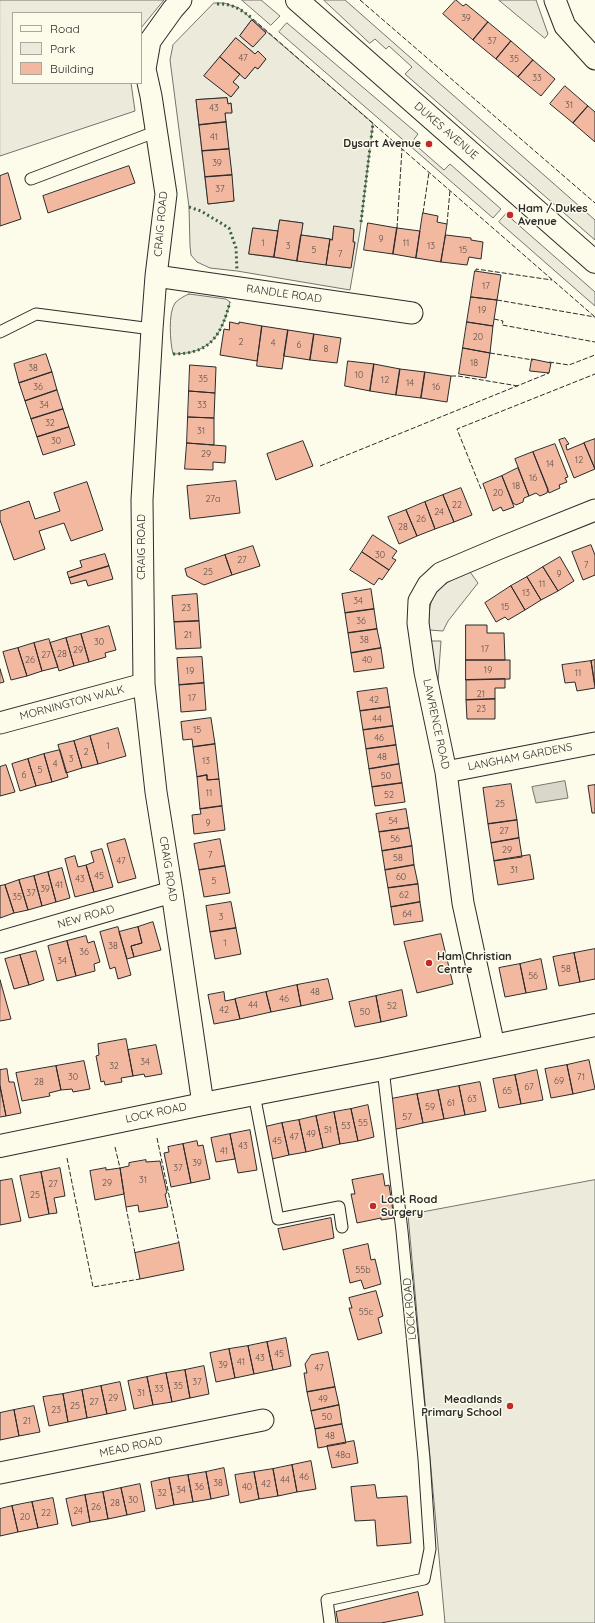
<!DOCTYPE html>
<style>
body{margin:0}
#map{position:relative;width:595px;height:1623px;overflow:hidden;background:#fdfbea;font-family:Quicksand,sans-serif}
canvas{display:block}
.legend{position:absolute;left:12px;top:12px;width:130px;height:72px;box-sizing:border-box;background:#fdfbea;border:1px solid #a9a89e;margin:0;padding:5px 7px;list-style:none;font-size:12px;color:#2b2b2b}
.legend li{display:flex;align-items:center;gap:8px;height:20px}
.legend b{width:20px;border:1px solid #a9a89e}
</style>
<div id="map">
<canvas width="595" height="1623"></canvas>
<ul class="legend">
<li><b style="height:5px;background:#fdfbea"></b>Road</li>
<li><b style="height:11px;background:#ecebdb"></b>Park</li>
<li><b style="height:11px;background:#f2b8a0"></b>Building</li>
</ul>
</div>
<script>
const g = document.querySelector('canvas').getContext('2d');
g.lineJoin = 'round';
function fillPath(path, color) {
  g.fillStyle = color;
  g.fill(path, 'evenodd');
}
function trace(path, color, width, dash) {
  g.strokeStyle = color;
  g.lineWidth = width;
  g.lineCap = dash ? 'butt' : 'round';
  g.setLineDash(dash || []);
  g.stroke(path);
}
function drawText(font, color, halo, rows, align = 'center') {
  g.font = font + ' Quicksand,sans-serif';
  g.lineWidth = 3;
  g.setLineDash([]);
  g.textBaseline = 'middle';
  g.strokeStyle = halo;
  g.fillStyle = color;
  for (const [text, x, y, turn = 0] of rows) {
    g.save();
    g.translate(x, y);
    g.rotate((+turn || 0) * Math.PI / 180);
    g.textAlign = isNaN(turn) ? turn : align;
    if (halo) g.strokeText(text, 0, 0);
    g.fillText(text, 0, 0);
    g.restore();
  }
}
const green = new Path2D(`
 M0,0H164L141,28V13H13V83H131L135,111L0,156Z
 M242,0H261L280,16L271,25Z
 M324,0H345L595,220V240L405,74L412,67L389,46L386,49L375,39L370,43Z
 M499,0H536L548,34L545,38Z
 M214,3H224L239,8L373,123L360,231L350,290L237,271L210,268L197,262L191,255L190,246L189,207L170,60L173,45ZM252,20L266,32L253,47L240,36ZM236,38L255,54L258,51L266,59L258,69L255,67L245,79L240,74L233,82L239,87L231,97L205,76ZM227,98L228,104L231,103L232,112L225,113L234,201L208,204L196,100ZM280,220L303,223L301,235L330,239L332,240L334,227L354,230L353,242L355,243L350,268L249,254L253,228L278,231Z
 M287,23L418,134L412,142L444,170L450,164L501,209L493,218L279,32Z
 M506,214L595,292V306L499,222Z
 M189,294L226,299L230,302C222,335 210,354 173,354C170,342 168,313 175,303C179,299 184,296 189,294Z
 M470,572L478,583L448,621L443,631L429,630C427,593 437,585 470,572Z
 M431,641H441L438,682Z
 M595,1180V1623H445L408,1215Z`);
const water = new Path2D(`
 M565,781L568,798L536,803L532,787Z`);
const building = new Path2D(`
 M456,0L463,6L466,4L488,22L473,40L443,14Z
 M252,20L266,33L253,47L240,36Z
 M488,22L511,41L496,59L473,40Z
 M236,38L255,54L258,51L266,59L258,69L255,67L245,79L220,57Z
 M511,41L533,60L518,77L496,59Z
 M220,57L240,74L233,82L239,87L231,97L204,76Z
 M533,60L555,79L541,96L518,77Z
 M565,86L588,106L573,123L550,104Z
 M227,98L228,104L231,103L232,113H225L226,122L199,125L196,100Z
 M588,106L595,112V142L573,123Z
 M226,122L229,149L202,151L199,125Z
 M229,149L232,175L205,177L202,151Z
 M129,166L135,183L48,213L43,196Z
 M8,173L21,219L0,226V176Z
 M232,175L234,201L208,204L205,177Z
 M423,213L438,216L437,222L447,224L441,262L416,258Z
 M280,220L303,223L297,261L274,257Z
 M368,223L397,228L393,254L364,250Z
 M334,226L354,229L353,242H355L351,268L326,265L330,239L332,240Z
 M253,228L278,231L274,257L249,254Z
 M397,228L420,231L416,258L393,254Z
 M301,235L330,239L326,265L297,261Z
 M446,235L471,238V240L483,242L481,259L469,257L467,265L441,262Z
 M475,271L501,275L497,300L471,297Z
 M471,297L497,300L493,326L467,322Z
 M230,322L239,324V322L262,326L257,361L220,355L224,329L229,330Z
 M467,322L493,326L490,353L463,348Z
 M262,326L288,330L282,369L257,366Z
 M288,330L314,334L310,360L284,356Z
 M314,334L341,338L337,363L310,360Z
 M463,348L490,353L486,378L459,374Z
 M46,354L52,372L19,383L14,364Z
 M532,359L551,363L549,373L530,371Z
 M348,361L374,364L370,391L345,386Z
 M374,364L400,369L396,395L370,391Z
 M190,365L216,367L215,393L189,391Z
 M400,369L425,372L421,398L396,395Z
 M52,372L57,390L25,401L19,383Z
 M425,372L451,376L447,402L421,398Z
 M57,390L63,409L31,419L25,401Z
 M189,391L215,393L214,418L188,417Z
 M63,409L69,427L37,437L31,419Z
 M188,417L214,418V445L187,443Z
 M69,427L75,445L43,455L37,437Z
 M565,438L569,444L566,445L567,450L584,443L595,469L574,478L559,440Z
 M595,439V469L584,443Z
 M303,441L313,466L276,480L267,454Z
 M187,443L226,446L225,463L213,462V470L185,469Z
 M555,444L568,477L565,478L567,482L559,485L560,488L549,493L533,452Z
 M533,452L548,489L547,493L540,496L536,493L529,496L515,459Z
 M518,468L529,496L524,498L523,502L516,505L513,503L502,476Z
 M502,476L514,507L503,511L501,507L493,511L483,484Z
 M236,481L240,513L190,519L187,486Z
 M87,482L103,530L71,541L64,523L39,531L45,549L14,560L0,520V511L29,501L35,519L60,511L54,493Z
 M461,488L472,515L454,522L443,495Z
 M443,495L454,522L435,529L425,502Z
 M425,502L435,529L417,536L406,510Z
 M406,510L417,536L399,544L388,517Z
 M373,535L397,551L392,558L396,560L389,570L362,552Z
 M591,545L595,555V575L583,580L572,552Z
 M253,546L260,566L232,575L225,555Z
 M362,552L389,570L382,580L379,578L374,585L350,570Z
 M105,554L109,566L69,578L67,572L82,567L80,561Z
 M225,555L232,575L204,585L187,576L185,569Z
 M560,557L574,581L558,591L543,567Z
 M109,566L113,579L88,586L86,580L71,584L69,578Z
 M543,567L558,591L541,600L527,577Z
 M527,577L541,600L525,610L511,586Z
 M511,586L525,610L508,620L505,617L496,622L485,603Z
 M371,589L374,609L345,613L342,594Z
 M197,594L199,621L174,622L172,596Z
 M374,609L377,629L348,633L345,613Z
 M199,621L201,648L176,649L174,622Z
 M466,625H487V633H504L505,660H466Z
 M109,626L116,650L105,653L106,657L89,662L81,634Z
 M377,629L381,648L351,653L348,633Z
 M81,634L89,662L74,666L66,638Z
 M66,638L74,666L59,671L50,643Z
 M49,639L58,667L42,671L34,643Z
 M34,643L42,671L27,676L18,648Z
 M18,648L27,676L11,680L3,652Z
 M381,648L384,668L354,672L351,653Z
 M202,657L204,683L179,685L177,658Z
 M466,660H510V679L466,680Z
 M595,660V685L591,661Z
 M591,661L595,688L577,691L575,682L565,683L562,665Z
 M0,669L4,682L0,683Z
 M505,679V688H495V699L466,700V680Z
 M204,683L206,710L181,712L179,685Z
 M387,688L390,707L360,711L357,692Z
 M495,699V719H467L466,700Z
 M390,707L393,726L363,730L360,711Z
 M211,718L215,744L193,747L192,739L183,740L181,722Z
 M393,726L396,745L366,749L363,730Z
 M118,728L126,756L98,764L90,736Z
 M90,736L98,764L82,768L74,741Z
 M74,741L82,768L66,773L58,745Z
 M215,744L219,779L207,780V775L197,777L193,747Z
 M396,745L399,764L369,769L366,749Z
 M60,750L68,777L52,782L44,754Z
 M44,754L52,782L36,786L28,759Z
 M28,759L36,786L20,791L12,764Z
 M399,764L402,783L372,787L369,769Z
 M6,765L15,792L0,796V767Z
 M207,775V780L219,779L222,806L200,809L197,777Z
 M402,783L405,802L375,806L372,787Z
 M511,784L517,820L488,824L483,788Z
 M595,785V813H592L588,786Z
 M222,806L225,830L194,834L192,815L201,814L200,809Z
 M406,809L409,828L379,832L376,814Z
 M517,820L519,838L491,843L488,824Z
 M409,828L412,846L382,851L379,832Z
 M519,838L522,857L494,861L491,843Z
 M125,839L136,878L118,883L107,844Z
 M220,839L225,866L199,870L194,844Z
 M412,846L414,865L385,870L382,851Z
 M102,849L113,887L94,892L86,865L94,862L91,852Z
 M530,855L534,879L498,885L494,861Z
 M75,856L78,867L86,865L94,892L75,897L65,859Z
 M414,865L418,884L388,888L385,870Z
 M225,866L230,893L204,897L199,870Z
 M62,868L70,898L56,902L48,872Z
 M48,872L56,902L42,906L34,876Z
 M34,876L42,906L28,910L19,880Z
 M19,880L28,910L14,913L5,885Z
 M418,884L420,902L391,907L388,888Z
 M5,885L14,913L0,918V886Z
 M231,902L236,928L210,932L206,906Z
 M420,902L423,921L394,925L391,907Z
 M153,922L161,950L134,957L131,946L142,943L138,927Z
 M118,927L131,975L118,979L115,967L110,969L100,932Z
 M138,927L142,943L131,946L134,957L127,959L119,932Z
 M236,928L241,954L215,959L210,932Z
 M441,934L453,984L417,993L404,942Z
 M86,936L88,943L94,941L100,962L94,964L95,971L76,976L67,941Z
 M67,941L76,976L57,981L48,946Z
 M595,949V979L580,982L574,953Z
 M36,951L44,980L29,985L20,955Z
 M574,953L580,982L559,986L553,957Z
 M20,955L29,985L14,989L5,959Z
 M541,959L547,989L526,993L520,964Z
 M520,964L526,993L505,997L499,968Z
 M328,979L333,999L301,1006L297,985Z
 M0,980L11,1019L0,1021Z
 M297,985L301,1006L271,1012L266,992Z
 M402,990L407,1016L381,1022L376,996Z
 M224,992L225,1001L235,999L240,1019L214,1024L208,995Z
 M266,992L271,1012L240,1019L235,999Z
 M376,996L381,1022L355,1027L349,1002Z
 M126,1039L133,1076L121,1078L122,1082L105,1085L104,1081L101,1082L96,1056L99,1055L98,1044Z
 M156,1045L162,1074L145,1077L144,1074L133,1076L128,1050Z
 M589,1060L595,1089L573,1094L567,1065Z
 M84,1061L90,1089L73,1092L72,1089L61,1090L56,1066Z
 M567,1065L573,1094L551,1098L545,1069Z
 M56,1066L61,1090L49,1093L50,1096L22,1101L16,1073Z
 M7,1069L9,1082H14L21,1113L6,1116L0,1086V1070Z
 M537,1070L543,1100L521,1104L515,1075Z
 M515,1075L521,1104L499,1108L493,1079Z
 M480,1082L486,1111L465,1115L459,1086Z
 M0,1086L6,1116L0,1117Z
 M459,1086L465,1115L444,1119L438,1090Z
 M438,1090L444,1119L423,1123L417,1094Z
 M417,1094L423,1123L392,1130L391,1099Z
 M368,1105L374,1137L358,1141L351,1109Z
 M351,1109L358,1141L340,1144L334,1112Z
 M334,1112L340,1144L323,1148L316,1116Z
 M316,1116L323,1148L306,1152L299,1120Z
 M299,1120L306,1152L289,1155L282,1123Z
 M282,1123L289,1155L272,1159L265,1127Z
 M250,1130L257,1170L238,1173L230,1134Z
 M230,1134L235,1159L216,1162L211,1138Z
 M197,1141L198,1146L203,1145L210,1179L191,1183L183,1144Z
 M183,1144L191,1183L171,1187L164,1153L169,1152L168,1147Z
 M146,1160V1162L160,1161L167,1193L165,1194L168,1207L139,1212L138,1205L126,1207L120,1168L129,1166V1163Z
 M60,1168L65,1196L54,1198L57,1213L49,1214L41,1172Z
 M106,1168V1170L120,1168L124,1194L95,1200L90,1171Z
 M41,1172L49,1214L29,1218L20,1176Z
 M383,1174L385,1186L389,1185L394,1218L381,1220V1218L357,1223L351,1194H355L352,1180Z
 M12,1179L21,1221L0,1225V1181Z
 M331,1218L334,1238L283,1250L278,1229Z
 M179,1243L184,1270L140,1279L135,1253Z
 M368,1244L371,1260L375,1259L381,1284L364,1289L361,1280L350,1283L343,1250Z
 M376,1291L383,1316L378,1318L382,1333L358,1340L349,1308H352L349,1298Z
 M286,1338L291,1366L273,1370L267,1342Z
 M267,1342L273,1370L254,1374L248,1346Z
 M248,1346L254,1374L235,1378L229,1349Z
 M229,1349L235,1378L216,1382L210,1353Z
 M328,1352L335,1387L307,1392L304,1373H307L305,1364L311,1355Z
 M204,1366L209,1394L190,1398L185,1370Z
 M185,1370L190,1398L172,1402L166,1373Z
 M166,1373L172,1402L153,1405L147,1377Z
 M147,1377L153,1405L134,1409L128,1381Z
 M120,1382L126,1410L107,1414L101,1386Z
 M101,1386L107,1414L87,1418L82,1390Z
 M335,1387L339,1405L311,1411L307,1392Z
 M82,1390L87,1418L68,1422L63,1394Z
 M63,1394L68,1422L49,1426L43,1397Z
 M339,1405L342,1424L315,1429L311,1411Z
 M34,1406L40,1432L19,1436L14,1410Z
 M14,1410L19,1436L0,1440V1413Z
 M342,1424L346,1443L318,1448L315,1429Z
 M354,1441L358,1463L332,1468L327,1446Z
 M311,1461L316,1489L297,1492L292,1465Z
 M292,1465L297,1492L278,1496L273,1469Z
 M224,1468L229,1495L211,1499L206,1472Z
 M273,1469L278,1496L259,1499L254,1472Z
 M206,1472L211,1499L193,1502L188,1475Z
 M254,1472L259,1499L240,1503L235,1475Z
 M188,1475L193,1502L174,1505L169,1478Z
 M169,1478L174,1505L156,1509L151,1482Z
 M140,1484L145,1511L127,1515L121,1488Z
 M375,1485L377,1498L407,1496L411,1543L377,1546L375,1520L355,1521L351,1487Z
 M121,1488L127,1515L108,1519L103,1492Z
 M103,1492L108,1519L90,1522L85,1495Z
 M85,1495L90,1522L72,1526L66,1499Z
 M53,1498L58,1524L38,1528L32,1502Z
 M32,1502L38,1528L18,1532L12,1506Z
 M12,1506L18,1532L0,1536V1509Z
 M418,1592L423,1615L381,1623H338L336,1612Z`);
const service = new Path2D(`
 M31,179L155,132
 M0,332L36,314L152,329
 M254,1094L278,1219L339,1207L342,1227
 M330,1623L327,1600L424,1579L430,1549L424,1459L402,1231L383,1069`);
const minor = new Path2D(`
 M181,0L173,9L150,41L145,69L151,96L166,194L156,276L152,329L142,500L144,684L156,792L172,892L203,1104
 M555,0L565,26L595,59
 M156,276L412,313
 M0,723L144,684
 M446,772L595,743
 M0,942L172,892
 M494,1046L463,903L446,772L425,672L418,623L419,601L428,585L441,573L500,548L595,510
 M0,1473L263,1420`);
const tertiary = new Path2D(`
 M297,0L595,262
 M0,1146L203,1104L383,1069L595,1025`);
const hedge = new Path2D(`
 M217,4C232,3 242,10 253,19
 M189,207L201,211L229,228L236,248L237,271
 M361,222L373,123
 M173,354C211,354 221,335 230,302`);
const fence = new Path2D(`
 M360,0L595,203
 M253,19L595,317
 M423,213L429,172
 M447,224L450,190
 M397,228L402,149
 M476,271V269L552,280
 M497,300L595,317
 M494,319L503,321L502,325L595,342
 M490,353L533,360
 M549,362L569,365L595,355
 M451,376H458L518,386
 M320,466L549,373
 M481,489L457,429L595,374
 M157,1138L179,1243
 M115,1147L120,1168
 M67,1158L93,1287L140,1279
 M126,1207L135,1253`);
const markers = [
 [429,144,4,"#c62828"],
 [510,215,4,"#c62828"],
 [429,963,4,"#c62828"],
 [373,1206,4,"#c62828"],
 [510,1406,4,"#c62828"]
];
const numberNames = [
 ["39",466,18],
 ["37",492,41],
 ["47",243,58],
 ["35",514,59],
 ["33",537,78],
 ["31",569,105],
 ["43",214,108],
 ["41",214,137],
 ["39",217,163],
 ["37",220,189],
 ["9",381,239],
 ["1",263,243],
 ["11",406,243],
 ["3",288,246],
 ["13",431,246],
 ["5",314,250],
 ["15",463,250],
 ["7",340,254],
 ["17",486,286],
 ["19",482,310],
 ["20",478,337],
 ["2",241,342],
 ["4",273,343],
 ["6",299,345],
 ["8",326,349],
 ["18",474,363],
 ["38",33,368],
 ["10",359,375],
 ["35",203,379],
 ["12",385,380],
 ["14",410,383],
 ["36",38,387],
 ["16",436,387],
 ["34",44,405],
 ["33",202,405],
 ["32",50,423],
 ["31",201,431],
 ["30",56,441],
 ["29",206,454],
 ["12",579,460],
 ["14",550,464],
 ["16",533,478],
 ["18",516,486],
 ["20",498,493],
 ["27a",213,499],
 ["22",457,505],
 ["24",439,512],
 ["26",421,519],
 ["28",403,527],
 ["30",380,555],
 ["27",242,560],
 ["7",586,565],
 ["25",208,572],
 ["9",559,574],
 ["11",542,584],
 ["13",526,593],
 ["34",358,601],
 ["15",505,607],
 ["23",186,608],
 ["36",361,621],
 ["21",188,635],
 ["38",364,640],
 ["30",99,642],
 ["17",485,649],
 ["29",78,650],
 ["28",62,654],
 ["27",46,655],
 ["26",30,660],
 ["40",367,660],
 ["19",488,670],
 ["19",190,671],
 ["11",578,673],
 ["21",481,694],
 ["17",192,698],
 ["42",374,700],
 ["23",481,709],
 ["44",377,719],
 ["15",197,730],
 ["46",379,738],
 ["1",108,746],
 ["2",86,752],
 ["48",382,757],
 ["3",71,759],
 ["13",206,761],
 ["4",55,764],
 ["5",40,770],
 ["6",24,775],
 ["50",386,776],
 ["11",209,793],
 ["52",389,795],
 ["25",500,804],
 ["54",393,821],
 ["9",208,823],
 ["27",504,831],
 ["56",395,839],
 ["29",507,850],
 ["7",210,855],
 ["58",398,858],
 ["47",121,861],
 ["31",514,870],
 ["45",99,876],
 ["60",401,877],
 ["43",80,879],
 ["5",214,881],
 ["41",59,885],
 ["39",45,889],
 ["37",31,893],
 ["62",404,895],
 ["35",17,897],
 ["64",407,914],
 ["3",221,917],
 ["1",225,943],
 ["38",113,946],
 ["36",84,952],
 ["34",62,961],
 ["58",566,969],
 ["56",533,976],
 ["48",315,992],
 ["46",284,999],
 ["44",253,1005],
 ["52",392,1006],
 ["42",224,1010],
 ["50",365,1012],
 ["34",145,1062],
 ["32",114,1066],
 ["30",73,1077],
 ["71",581,1077],
 ["69",559,1081],
 ["28",39,1082],
 ["67",529,1087],
 ["65",507,1091],
 ["63",472,1099],
 ["61",451,1103],
 ["59",430,1107],
 ["57",407,1117],
 ["55",363,1123],
 ["53",346,1126],
 ["51",328,1130],
 ["49",311,1134],
 ["47",294,1137],
 ["45",277,1141],
 ["43",243,1146],
 ["41",224,1151],
 ["39",197,1163],
 ["37",178,1168],
 ["31",143,1180],
 ["29",107,1183],
 ["27",53,1184],
 ["25",35,1195],
 ["55b",363,1270],
 ["55c",366,1312],
 ["45",279,1354],
 ["43",260,1358],
 ["41",241,1362],
 ["39",223,1365],
 ["47",319,1368],
 ["37",197,1382],
 ["35",178,1386],
 ["33",159,1389],
 ["31",141,1393],
 ["29",113,1398],
 ["49",323,1399],
 ["27",94,1402],
 ["25",75,1406],
 ["23",56,1410],
 ["50",327,1417],
 ["21",27,1421],
 ["48",330,1436],
 ["48a",343,1455],
 ["46",304,1477],
 ["44",285,1480],
 ["38",218,1483],
 ["42",266,1484],
 ["36",199,1487],
 ["40",247,1487],
 ["34",181,1490],
 ["32",162,1493],
 ["30",133,1500],
 ["28",115,1503],
 ["26",96,1507],
 ["24",78,1511],
 ["22",46,1513],
 ["20",25,1517]
];
const streetNames = [
 ["DUKES AVENUE",446,131,41],
 ["CRAIG ROAD",161,224,-85],
 ["RANDLE ROAD",284,294,8],
 ["CRAIG ROAD",142,547,-90],
 ["MORNINGTON WALK",72,703,-15],
 ["LAWRENCE ROAD",436,724,78],
 ["LANGHAM GARDENS",520,757,-11],
 ["CRAIG ROAD",168,869,81],
 ["NEW ROAD",86,917,-16],
 ["LOCK ROAD",156,1113,-12],
 ["LOCK ROAD",410,1309,-95],
 ["MEAD ROAD",131,1447,-12]
];
const poiNames = [
 ["Dysart Avenue",421,144,"right"],
 ["Ham / Dukes",518,209],
 ["Avenue",518,222],
 ["Ham Christian",437,957],
 ["Centre",437,970],
 ["Lock Road",381,1200],
 ["Surgery",381,1213],
 ["Meadlands",502,1400,"right"],
 ["Primary School",502,1413,"right"]
];
fillPath(green, '#ecebdb');
trace(green, '#74746e', 1);
fillPath(water, '#d8d7c9');
trace(water, '#74746e', 1);
fillPath(building, '#f2b8a0');
trace(building, '#2b2b2b', 1);
trace(service, '#2b2b2b', 13);
trace(minor, '#2b2b2b', 23);
trace(tertiary, '#2b2b2b', 24);
trace(service, '#fdfbea', 11);
trace(minor, '#fdfbea', 21);
trace(tertiary, '#fdfbea', 22);
trace(hedge, '#34623c', 3, [2, 3]);
trace(fence, '#2b2b2b', 1, [5, 2]);
for (const [x, y, r, color] of markers) {
  const dot = new Path2D();
  dot.arc(x, y, r, 0, 2 * Math.PI);
  g.fillStyle = color;
  g.fill(dot);
  trace(dot, '#fdfbea', 1.5);
}
drawText('9px', '#5d4e48', null, numberNames);
drawText('11px', '#2b2b2b', '#fdfbea', streetNames);
drawText('bold 11px', '#2b2b2b', '#fdfbea', poiNames, 'left');
</script>
